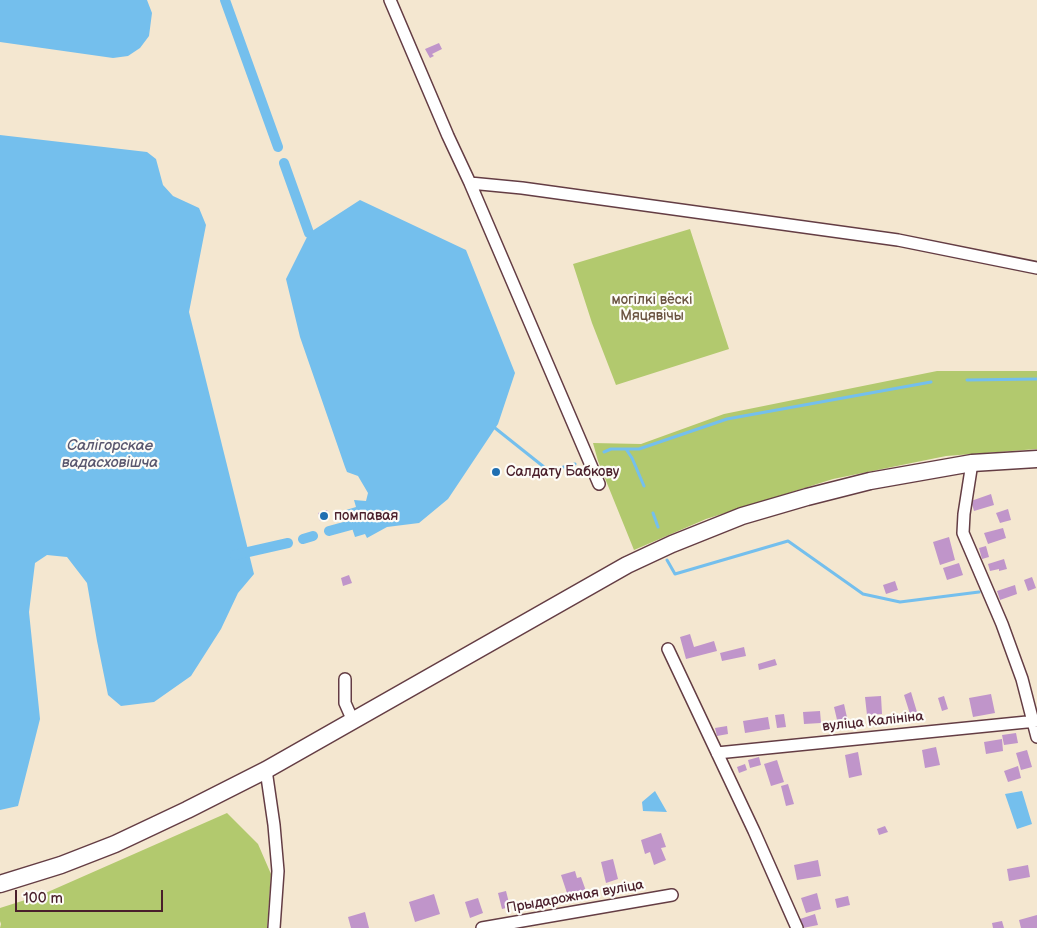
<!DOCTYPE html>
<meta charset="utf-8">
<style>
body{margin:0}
#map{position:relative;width:1037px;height:928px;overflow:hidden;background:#f4e7d0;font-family:"Balsamiq Sans",sans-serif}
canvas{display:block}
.scale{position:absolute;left:15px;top:890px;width:148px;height:22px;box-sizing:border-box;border:2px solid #4a1f2b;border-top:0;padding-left:6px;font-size:15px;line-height:18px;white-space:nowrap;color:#4a1f2b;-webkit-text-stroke:4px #fdfcf7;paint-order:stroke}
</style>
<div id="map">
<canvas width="1037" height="928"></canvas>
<div class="scale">100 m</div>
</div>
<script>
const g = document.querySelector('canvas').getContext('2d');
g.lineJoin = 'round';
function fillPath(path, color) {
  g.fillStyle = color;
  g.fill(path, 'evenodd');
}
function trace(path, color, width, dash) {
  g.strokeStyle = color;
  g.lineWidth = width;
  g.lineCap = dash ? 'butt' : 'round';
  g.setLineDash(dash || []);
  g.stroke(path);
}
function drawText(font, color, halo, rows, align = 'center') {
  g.font = font + ' "Balsamiq Sans",sans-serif';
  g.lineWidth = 4.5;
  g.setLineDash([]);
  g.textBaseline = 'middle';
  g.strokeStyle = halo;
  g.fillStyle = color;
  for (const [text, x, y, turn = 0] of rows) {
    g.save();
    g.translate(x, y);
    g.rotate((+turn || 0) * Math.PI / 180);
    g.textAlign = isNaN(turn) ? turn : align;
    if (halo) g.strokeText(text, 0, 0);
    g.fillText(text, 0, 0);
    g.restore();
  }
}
const green = new Path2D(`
 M690,229L729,349L616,385L592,323L573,264Z
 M937,371H1037V449L946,456L833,479L706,519L634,550L598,461L593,443L641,444L724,414Z
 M227,813L258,844L271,874L267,928H0L1,924L0,921V908L41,895Z`);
const water = new Path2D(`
 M0,0H147L152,13L149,36L140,48L128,56L113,58L0,42Z
 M0,135L147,152L156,159L163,185L173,196L199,208L206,225L189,312L254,574L238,593L221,629L191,676L154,702L121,706L108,695L97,641L87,583L67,557L47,555L35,563L29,612L40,719L18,806L0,810Z
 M360,200L466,250L515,373L498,424L448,499L419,523L387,527L367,538L365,534L355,537L346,510L356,507L354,500L366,501L368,493L358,476L347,472L345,467L300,337L286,279L309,233Z
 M655,791L667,812L643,811L642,802Z
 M1022,791L1032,824L1017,829L1005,794Z`);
const stream = new Path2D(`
 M967,380L1037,379
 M495,428L549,471L575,464
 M626,449L632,458L644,486
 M604,452L611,449H639L727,419L931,382
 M653,513L658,527
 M667,560L675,574L788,541L863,594L900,602L979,592`);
const canal = new Path2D(`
 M225,0L278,147
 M284,163L309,233
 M329,531L351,525
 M303,539L313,536
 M235,555L288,543`);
const building = new Path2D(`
 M439,43L442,49L432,54L434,56L430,58L425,49Z
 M991,494L994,505L974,511L971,501Z
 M1008,509L1011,520L1000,523L996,513Z
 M327,510L329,519L320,521L318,513Z
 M1003,528L1006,538L988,544L984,533Z
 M949,537L955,560L940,565L933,542Z
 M986,546L989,557L982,559L979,548Z
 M1004,559L1007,569L999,571V569L990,571L988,564Z
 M959,563L963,575L947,580L943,568Z
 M349,575L352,583L343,586L341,578Z
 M1032,577L1036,588L1028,591L1024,580Z
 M895,581L898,590L886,594L883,585Z
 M1015,585L1017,594L1000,600L997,591Z
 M690,634L694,647L714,641L717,651L686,659L680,637Z
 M744,647L746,656L722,661L720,653Z
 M775,659L777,665L759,670L758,664Z
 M911,692L917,712L910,714L904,695Z
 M991,694L995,713L973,717L969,698Z
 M881,696L882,714L867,715L865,697Z
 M944,696L948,709L942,711L938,698Z
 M844,704L848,722L838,724L834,707Z
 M820,711L821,723L804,724L803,712Z
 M784,714L786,727L777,728L775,715Z
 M768,717L770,729L745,733L743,721Z
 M727,726L728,734L717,736L715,728Z
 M1016,733L1018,743L1004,745L1002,735Z
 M1002,739L1003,751L986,754L984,742Z
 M936,747L940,765L925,768L922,750Z
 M1027,750L1032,767L1021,770L1016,753Z
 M858,752L862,775L849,778L845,755Z
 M759,757L761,765L750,768L748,760Z
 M777,760L784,782L771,786L764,764Z
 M745,764L747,770L739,773L737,767Z
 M1018,766L1021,778L1008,782L1004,771Z
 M788,784L794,804L786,806L781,786Z
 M885,826L888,832L879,835L877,829Z
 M661,833L666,847L661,848L666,860L654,865L650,852L645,854L641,840Z
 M613,859L618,879L606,883L601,862Z
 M818,860L821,876L797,880L794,865Z
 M1028,865L1030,877L1009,881L1007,869Z
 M575,871L577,878L581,877L586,891L568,896L561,875Z
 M506,891L510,907L502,909L498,893Z
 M817,893L821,909L806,913L801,898Z
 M434,894L440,914L415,922L409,902Z
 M848,896L850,905L837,908L835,899Z
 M478,898L483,913L470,918L465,902Z
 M365,912L369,928H351L348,917Z
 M815,914L818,925L803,928L800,919Z
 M1037,915V928H1021L1019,920Z
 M1002,921L1004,928H993L992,923Z`);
const minor = new Path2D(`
 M390,0L448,136L470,183L599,484
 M470,183L522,188L898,240L1037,268
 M972,463L964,514L963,533L1002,624L1022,679L1037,737
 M668,649L754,831L797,928
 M345,679V703L353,721
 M717,753L1037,721
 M266,770L274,825L278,871L274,928
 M482,928L672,895`);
const secondary = new Path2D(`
 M0,884L61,865L115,844L187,810L266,770L627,565L672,544L742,516L807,497L870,481L972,463L1037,459`);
const markers = [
 [496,472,5,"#1f6fb2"],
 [324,516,5,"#1f6fb2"]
];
const parkNames = [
 ["могілкі вёскі",652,300],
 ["Мяцявічы",652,316]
];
const poiNames = [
 ["Салдату Бабкову",506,472],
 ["помпавая",334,516]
];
const streetNames = [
 ["вуліца Калініна",873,722,-6],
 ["Прыдарожная вуліца",575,897,-10]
];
const waterNames = [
 ["Салігорскае",110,446],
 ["вадасховішча",110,463]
];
fillPath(green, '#b2c96e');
fillPath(water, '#74bfed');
trace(stream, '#74bfed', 3);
trace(canal, '#74bfed', 10);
fillPath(building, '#c095ca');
trace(minor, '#643d44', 14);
trace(secondary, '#643d44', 19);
trace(minor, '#fff', 11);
trace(secondary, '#fff', 16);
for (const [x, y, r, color] of markers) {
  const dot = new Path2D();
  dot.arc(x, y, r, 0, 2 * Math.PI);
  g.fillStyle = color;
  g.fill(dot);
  trace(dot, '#fdfcf7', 2);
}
drawText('14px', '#69523f', '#fdfcf7', parkNames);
drawText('14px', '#4a1f2b', '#fdfcf7', poiNames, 'left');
drawText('14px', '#4a1f2b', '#fdfcf7', streetNames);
drawText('italic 15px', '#59576f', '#fdfcf7', waterNames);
</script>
